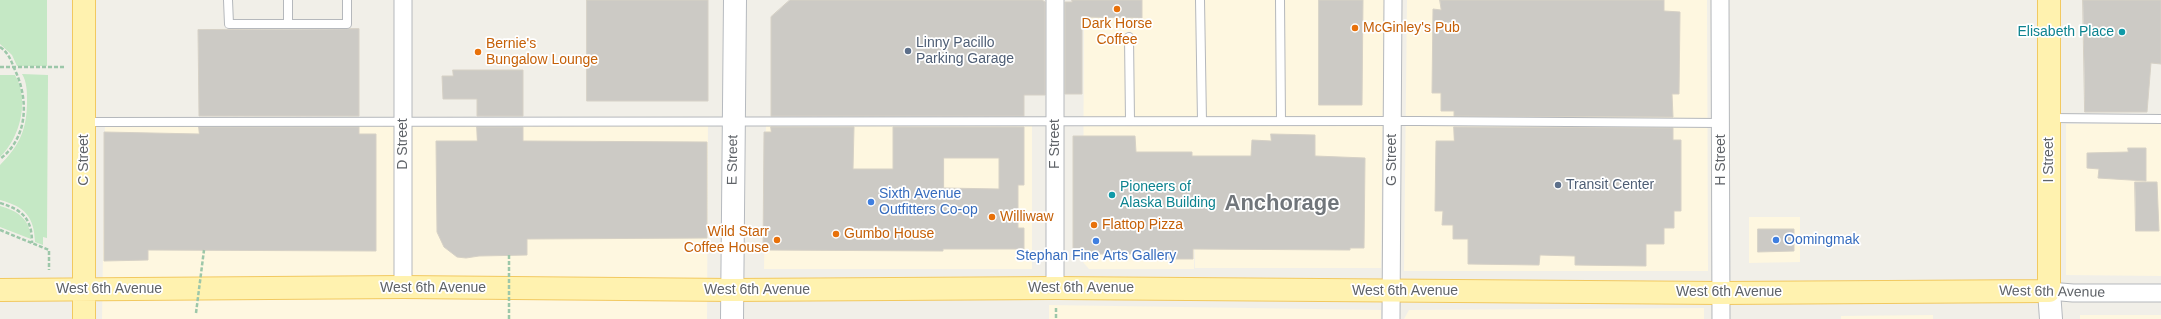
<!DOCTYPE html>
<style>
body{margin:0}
canvas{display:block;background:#f1efe8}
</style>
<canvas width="2161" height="319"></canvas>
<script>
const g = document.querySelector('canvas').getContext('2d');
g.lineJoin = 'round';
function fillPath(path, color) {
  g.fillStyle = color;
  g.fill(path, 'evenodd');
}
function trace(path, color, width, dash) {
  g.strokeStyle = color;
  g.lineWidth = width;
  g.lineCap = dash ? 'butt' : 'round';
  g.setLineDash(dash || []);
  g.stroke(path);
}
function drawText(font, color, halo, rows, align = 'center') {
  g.font = font + ' Arial,sans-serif';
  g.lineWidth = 3.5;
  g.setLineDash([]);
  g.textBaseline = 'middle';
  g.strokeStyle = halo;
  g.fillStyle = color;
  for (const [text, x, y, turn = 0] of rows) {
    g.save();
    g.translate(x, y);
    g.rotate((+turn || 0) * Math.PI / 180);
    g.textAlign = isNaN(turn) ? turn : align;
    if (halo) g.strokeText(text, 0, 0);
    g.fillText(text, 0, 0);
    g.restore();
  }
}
const commercial = new Path2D(`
 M1084,0H1384L1381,268H1195L1194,228V269H1089L1083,262Z
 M1407,0H1707L1708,271H1404Z
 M105,122H708L707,319H102Z
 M766,124L1032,125V269H764Z
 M2066,124H2161V276L2066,275Z
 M1749,217H1800V262L1749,263Z
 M1049,305L1381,310V319H1049Z
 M1704,308V319H1404L1409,310Z
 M1933,315V319H1841V316Z
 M2080,315H2161V319H2080Z`);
const green = new Path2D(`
 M0,0H47V66H17L12,55L0,44Z
 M22,74L48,75L47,238L43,237V245L35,242C34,216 25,207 0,200V165C20,145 27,129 27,101C27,92 27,82 22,74Z
 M0,75H15C30,100 20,138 0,157Z
 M0,206C18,211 30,219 31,239L0,227Z`);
const building = new Path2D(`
 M587,0H708V101H587Z
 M790,0H1042L1045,2V95H1024V116H771V17Z
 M1072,0H1142V18L1082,17V94H1065V2H1072Z
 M1319,0H1363L1362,105H1319Z
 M1440,0H1664V11L1680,12L1679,94H1672L1673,117L1454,116V111H1441V93H1432L1433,9L1441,10Z
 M2083,0H2161V64L2151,63L2147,112H2085Z
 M359,29V116H199L198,30Z
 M453,70H523V116H477V99H443L442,76H453Z
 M199,127H359V134H376V251L148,250V260L104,261V132L199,134Z
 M477,127H523V141L707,142V238L527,239V255L479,256L466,258L457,257L444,247L437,232L436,141H477Z
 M771,127H854L853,169H893V127H1024V185H1018V228H1024V249H943V251L763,250L764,132H771ZM944,158H999V189L944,188Z
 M1454,127L1673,128V140H1681V211H1674V228H1664V244H1646V266L1575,265V256L1540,255L1539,265L1468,264V239H1453V225H1442L1443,211H1435L1436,141H1454Z
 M1271,134L1315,135V156L1365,158L1364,248H1350V250L1193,249V259H1142V254H1089V251H1073V136H1135L1136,152H1192V156H1251L1252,140L1271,141Z
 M2128,148H2146V181L2098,178L2099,169L2087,168V153L2128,152Z
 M2135,182H2157L2159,231H2136Z
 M1758,229H1794V251L1758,252Z`);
const path = new Path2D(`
 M0,47C9,53 11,61 15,70C29,100 28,138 0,159
 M0,67H64
 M0,203C23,210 32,219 32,243
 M0,230L49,250V270
 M1056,308V319`);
const lane = new Path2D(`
 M228,0L229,24H347V0
 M288,0V24
 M1200,0L1202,121
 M1280,0L1281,121
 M1129,37L1130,121
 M2050,118L2161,119
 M85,122L1416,121L1721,123`);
const street = new Path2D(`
 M1055,0V288
 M1720,0L1721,319
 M403,287V0
 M2049,291L2073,293H2161
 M1391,319L1393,0`);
const secondary = new Path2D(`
 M2049,291L2051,319
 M732,319L735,0`);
const primary = new Path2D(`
 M0,290L403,287L732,290L1055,288L1721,293L2049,291V0
 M84,319V0`);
const pathBridge = new Path2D(`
 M509,255V319
 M196,313L204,250`);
const markers = [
 [1117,9,4,"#e8710a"],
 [1355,28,4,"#e8710a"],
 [2122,32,4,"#0f9aa8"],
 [908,51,4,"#5c6f8a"],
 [478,52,4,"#e8710a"],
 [1558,185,4,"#5c6f8a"],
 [1112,195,4,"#0f9aa8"],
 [871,202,4,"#3f7fe0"],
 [992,217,4,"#e8710a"],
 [1094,225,4,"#e8710a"],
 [836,234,4,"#e8710a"],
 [777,240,4,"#e8710a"],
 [1776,240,4,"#3f7fe0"],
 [1096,241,4,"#3f7fe0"]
];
const foodNames = [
 ["Dark Horse",1117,24,"center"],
 ["Coffee",1117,40,"center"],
 ["McGinley's Pub",1363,28],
 ["Bernie's",486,44],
 ["Bungalow Lounge",486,60],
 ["Williwaw",1000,217],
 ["Flattop Pizza",1102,225],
 ["Wild Starr",769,232,"right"],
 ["Coffee House",769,248,"right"],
 ["Gumbo House",844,234]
];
const cultureNames = [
 ["Elisabeth Place",2114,32],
 ["Pioneers of",1120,187,"left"],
 ["Alaska Building",1120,203,"left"]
];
const serviceNames = [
 ["Linny Pacillo",916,43],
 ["Parking Garage",916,59],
 ["Transit Center",1566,185]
];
const streetNames = [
 ["D Street",403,144,-90],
 ["F Street",1055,144,-90],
 ["C Street",84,160,-90],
 ["E Street",733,160,-89],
 ["G Street",1392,160,-90],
 ["H Street",1721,160,-90],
 ["I Street",2049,160,-90],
 ["West 6th Avenue",433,288],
 ["West 6th Avenue",1081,288],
 ["West 6th Avenue",109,289],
 ["West 6th Avenue",757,290],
 ["West 6th Avenue",1405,291],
 ["West 6th Avenue",1729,292],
 ["West 6th Avenue",2052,292,1]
];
const shopNames = [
 ["Sixth Avenue",879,194],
 ["Outfitters Co-op",879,210],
 ["Oomingmak",1784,240],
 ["Stephan Fine Arts Gallery",1096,256,"center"]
];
const townNames = [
 ["Anchorage",1282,204]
];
fillPath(commercial, '#fef7e0');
fillPath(green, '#c5e8c5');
fillPath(building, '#cccac5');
trace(building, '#d6d1c6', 1);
trace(lane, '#b5b8bc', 10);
trace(street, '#b5b8bc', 19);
trace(secondary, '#b6babf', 24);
trace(primary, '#f2c960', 24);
trace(path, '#9cc7a9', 2.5, [4, 2]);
trace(lane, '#fff', 8);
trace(street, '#fff', 17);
trace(secondary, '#fff', 22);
trace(primary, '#fff2af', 22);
trace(pathBridge, '#9cc7a9', 2.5, [4, 2]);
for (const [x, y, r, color] of markers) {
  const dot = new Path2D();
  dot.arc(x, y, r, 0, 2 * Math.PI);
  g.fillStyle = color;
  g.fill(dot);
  trace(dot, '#fff', 1.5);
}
drawText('14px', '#c56008', '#fff', foodNames, 'left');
drawText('14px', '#0d838f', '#fff', cultureNames, 'right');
drawText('14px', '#4e5e75', '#fff', serviceNames, 'left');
drawText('14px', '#5f6368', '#fff', streetNames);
drawText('14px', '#366cbe', '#fff', shopNames, 'left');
drawText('bold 22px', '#70757a', '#fff', townNames);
</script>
